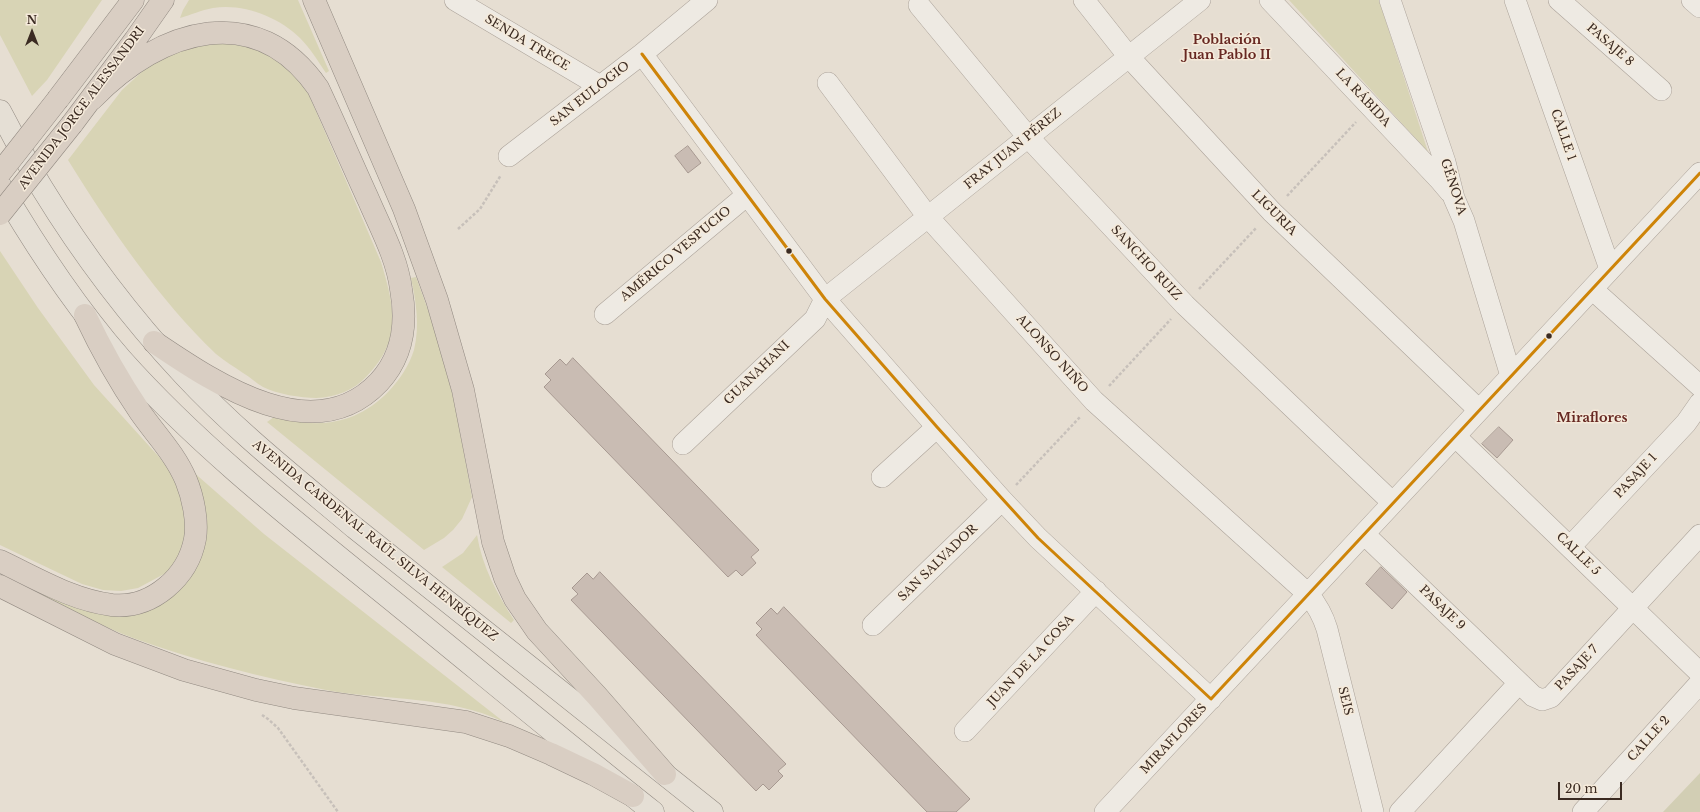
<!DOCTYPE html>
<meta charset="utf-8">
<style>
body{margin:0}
#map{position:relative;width:1700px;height:812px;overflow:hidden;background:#e6ded2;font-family:"Libre Baskerville",serif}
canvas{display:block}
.north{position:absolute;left:12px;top:12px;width:40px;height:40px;-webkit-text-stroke:3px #f5eada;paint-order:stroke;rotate:0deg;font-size:11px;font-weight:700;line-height:16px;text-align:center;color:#3b2b22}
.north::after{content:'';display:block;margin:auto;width:14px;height:18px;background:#3b2b22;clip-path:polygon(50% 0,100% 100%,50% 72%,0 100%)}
.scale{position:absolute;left:1558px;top:782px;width:64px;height:18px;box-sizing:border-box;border:2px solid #3b2b22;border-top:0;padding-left:5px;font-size:12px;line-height:14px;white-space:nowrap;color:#3b2b22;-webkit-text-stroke:3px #f5eada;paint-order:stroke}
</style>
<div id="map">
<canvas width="1700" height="812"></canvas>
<div class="north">N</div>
<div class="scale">20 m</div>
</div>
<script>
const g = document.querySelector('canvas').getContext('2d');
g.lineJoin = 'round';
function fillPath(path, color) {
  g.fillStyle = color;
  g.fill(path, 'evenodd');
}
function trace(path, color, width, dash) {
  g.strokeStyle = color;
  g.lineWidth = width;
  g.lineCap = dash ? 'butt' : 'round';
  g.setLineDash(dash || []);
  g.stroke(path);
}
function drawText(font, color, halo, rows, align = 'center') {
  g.font = font + ' "Libre Baskerville",serif';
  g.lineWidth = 3;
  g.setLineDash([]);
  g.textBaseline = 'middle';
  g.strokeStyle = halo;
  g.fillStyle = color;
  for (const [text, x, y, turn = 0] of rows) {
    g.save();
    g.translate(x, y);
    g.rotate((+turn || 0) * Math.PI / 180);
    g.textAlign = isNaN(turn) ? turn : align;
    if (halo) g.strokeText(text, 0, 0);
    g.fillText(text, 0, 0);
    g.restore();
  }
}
const green = new Path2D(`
 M0,0H102L47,80L32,96L0,35Z
 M189,0H298L329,71L326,73C318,61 310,48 300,38C279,17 243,3 213,8C201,10 191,15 180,18L183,10Z
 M1289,0H1379L1428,152Z
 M242,32L297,76L309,95L381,262C394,306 403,339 367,376C353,391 336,397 316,398C301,398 277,394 263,387C256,383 250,377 243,373C235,367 224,361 216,354C160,301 108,225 68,160L122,90L157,58Z
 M0,251L38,308L94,385L160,458L175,478L182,495L186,532L179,559L166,573L138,588L121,591L103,590L82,584L0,545Z
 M416,277L432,321L454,399L472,497L462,519L453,530L444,538L424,550L267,422L274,417C319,429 356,425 389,391C400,379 409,366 414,350C420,326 416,301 411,278Z
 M191,470L264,534L504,722C447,695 386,701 326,690C261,677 196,661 133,638C99,625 67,608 35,592L38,589L72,606L177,591L194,572L201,555Z
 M477,535C482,566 497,594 514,620L511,623L442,567L463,553Z`);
const cemetery = new Path2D(`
 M1700,773V812H1663Z`);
const building = new Path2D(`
 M688,146L701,163L688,173L675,156Z
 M573,358L759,550L751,557L756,563L742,576L736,570L728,577L544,387L551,380L545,374L560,359L566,365Z
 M1499,427L1513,440L1497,458L1482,444Z
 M1381,567L1407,592L1392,609L1366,584Z
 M600,572L786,764L778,771L783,776L769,790L763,784L756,791L571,600L578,594L572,588L587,573L593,579Z
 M784,607L970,799L956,812H927L756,635L762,629L756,623L771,608L777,614Z`);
const path = new Path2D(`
 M1287,196L1356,122
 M458,229L480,209L501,175
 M1199,289L1257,227
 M1109,386L1171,319
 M1016,485L1080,417
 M262,715L268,719L278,728L338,812`);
const minor = new Path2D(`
 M455,0L600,86
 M1084,0L1129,57L1272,212L1479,410
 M1270,0L1439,179L1450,192
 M1390,0L1445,162L1454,198L1464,221L1511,376
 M1515,0L1610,269
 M1559,0L1661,90
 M1692,0L1700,7
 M919,5L1028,137L1185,305L1393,503
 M642,54L825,299L937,427L1002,500L1038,538L1211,699
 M828,83L928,217L1094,401L1308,594C1317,605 1323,616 1327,629L1373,812
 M509,156L642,54L707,0
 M1592,289L1700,386
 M605,314L747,195
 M1455,436L1700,673
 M683,444L815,319L825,299L1200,0
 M882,477L937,427
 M1364,534L1533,696L1542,700L1551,697L1700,535
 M1570,547L1686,423L1700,403
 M873,625L1002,500
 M965,731L1096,591
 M1105,812L1700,173
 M1400,812L1519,683
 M1583,812L1700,683`);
const major = new Path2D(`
 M0,111C14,137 27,163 42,188C83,255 131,318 184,375C236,431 297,479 355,528L712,812
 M1,187C36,247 75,306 121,359C203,451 302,527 398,605C483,674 567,744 653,812`);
const highway = new Path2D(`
 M314,0L404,209L437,300L463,390L493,542L505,578L515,599L537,631L597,696L665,774
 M58,99L133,0
 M92,99C162,27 257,0 318,88C336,126 352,164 369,201C381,229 397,258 401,289C407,322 403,356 379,382C314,451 215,383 154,342
 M72,124L135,40L163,0
 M0,187L1,188
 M0,561C36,578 72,600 112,605C152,609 188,577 195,539C198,521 193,497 186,480C175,454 156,435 140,412C119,381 101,349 85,315
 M0,586L115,644L184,670L256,690L294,698L466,722L509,736L551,754L593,774L633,796`);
const highwayBridge = new Path2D(`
 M0,173L58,99
 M0,214L72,124`);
const bus1 = new Path2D(`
 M642,54L825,299L937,427L1038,538L1211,699L1700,173`);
const markers = [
 [789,251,3.5,"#3b2b22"],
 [1549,336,3.5,"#3b2b22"]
];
const streetNames = [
 ["SENDA TRECE",527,43,31],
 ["PASAJE 8",1610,45,41],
 ["SAN EULOGIO",590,94,-38],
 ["LA RÁBIDA",1363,98,47],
 ["AVENIDA JORGE ALESSANDRI",82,108,-53],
 ["CALLE 1",1563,135,71],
 ["FRAY JUAN PÉREZ",1013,149,-39],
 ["GÉNOVA",1453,187,72],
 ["LIGURIA",1274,213,45],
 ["AMÉRICO VESPUCIO",676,254,-40],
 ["SANCHO RUIZ",1146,263,47],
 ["ALONSO NIÑO",1052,354,48],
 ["GUANAHANI",757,373,-44],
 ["PASAJE 1",1636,476,-47],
 ["AVENIDA CARDENAL RAÚL SILVA HENRÍQUEZ",375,541,39],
 ["CALLE 5",1578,554,44],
 ["SAN SALVADOR",938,563,-44],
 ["PASAJE 9",1442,608,44],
 ["JUAN DE LA COSA",1031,661,-47],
 ["PASAJE 7",1577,668,-47],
 ["SEIS",1345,701,76],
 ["MIRAFLORES",1174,739,-47],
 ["CALLE 2",1649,739,-48]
];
const neighbourhoodNames = [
 ["Población",1227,40],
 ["Juan Pablo II",1227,55],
 ["Miraflores",1592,418]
];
fillPath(green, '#d8d4b5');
fillPath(cemetery, '#d2ceb4');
fillPath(building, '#c9bcb3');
trace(building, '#a79991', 1);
trace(minor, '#aca39a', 22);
trace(major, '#918981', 23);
trace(highway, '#918981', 23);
trace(path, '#c7c0ba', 2.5, [3, 2]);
trace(minor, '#eeeae3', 21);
trace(major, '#e5dfd5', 22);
trace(highway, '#d9cec3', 22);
trace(highwayBridge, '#918981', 23, []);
trace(highwayBridge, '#d9cec3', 22);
trace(bus1, '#ce8408', 3);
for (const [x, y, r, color] of markers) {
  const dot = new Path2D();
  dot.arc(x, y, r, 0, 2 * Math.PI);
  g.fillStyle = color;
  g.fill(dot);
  trace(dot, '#f5eada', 1.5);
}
drawText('12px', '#3b2b22', '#f5eada', streetNames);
drawText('bold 13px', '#672822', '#f5eada', neighbourhoodNames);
</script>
